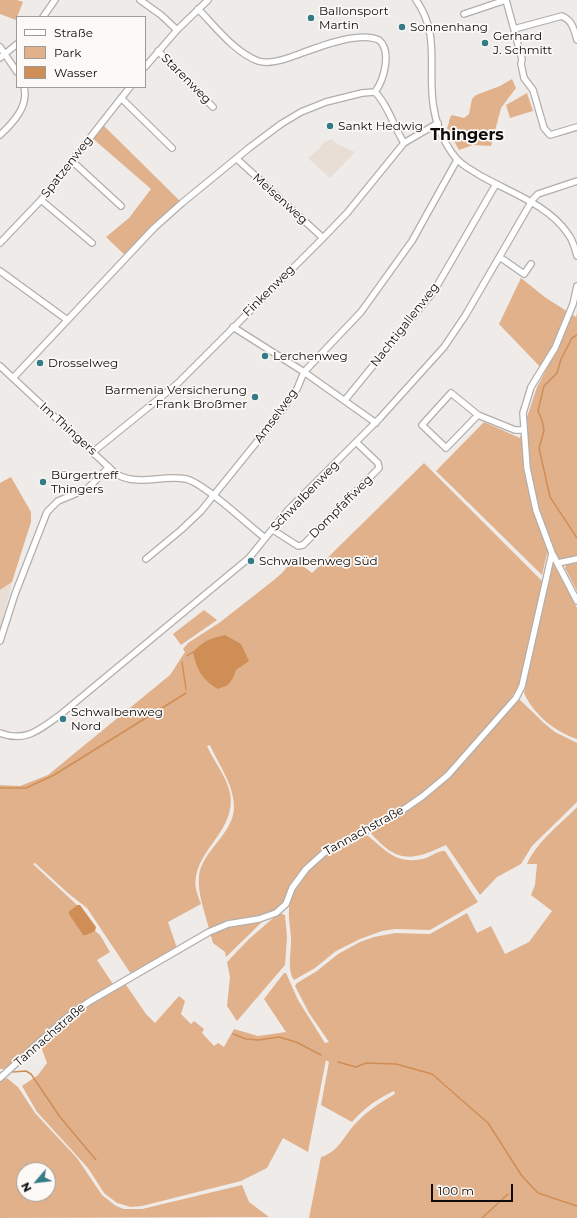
<!DOCTYPE html>
<meta charset="utf-8">
<style>
body{margin:0}
#map{position:relative;width:577px;height:1218px;overflow:hidden;background:#efebe9;font-family:Montserrat,sans-serif}
canvas{display:block}
.legend{position:absolute;left:16px;top:16px;width:130px;height:72px;box-sizing:border-box;background:#fcf9f6;border:1px solid #9d9b98;margin:0;padding:5px 7px;list-style:none;font-size:12px;color:#0e0d0c}
.legend li{display:flex;align-items:center;gap:8px;height:20px}
.legend b{width:20px;border:1px solid #9d9b98}
.north{position:absolute;left:16px;top:1162px;width:40px;height:40px;box-sizing:border-box;background:#fcf9f6;border:1px solid #9d9b98;border-radius:50%;rotate:242deg;font-size:11px;font-weight:700;line-height:16px;text-align:center;color:#0e0d0c}
.north::after{content:'';display:block;margin:auto;width:14px;height:18px;background:#357b87;clip-path:polygon(50% 0,100% 100%,50% 72%,0 100%)}
.scale{position:absolute;left:431px;top:1184px;width:82px;height:18px;box-sizing:border-box;border:2px solid #0e0d0c;border-top:0;padding-left:5px;font-size:12px;line-height:14px;white-space:nowrap;color:#0e0d0c;-webkit-text-stroke:3px #fcf9f6;paint-order:stroke}
</style>
<div id="map">
<canvas width="577" height="1218"></canvas>
<ul class="legend">
<li><b style="height:5px;background:#fff"></b>Straße</li>
<li><b style="height:11px;background:#e1b18b"></b>Park</li>
<li><b style="height:11px;background:#d08e57"></b>Wasser</li>
</ul>
<div class="north">N</div>
<div class="scale">100 m</div>
</div>
<script>
const g = document.querySelector('canvas').getContext('2d');
g.lineJoin = 'round';
function fillPath(path, color) {
  g.fillStyle = color;
  g.fill(path, 'evenodd');
}
function trace(path, color, width, dash) {
  g.strokeStyle = color;
  g.lineWidth = width;
  g.lineCap = dash ? 'butt' : 'round';
  g.setLineDash(dash || []);
  g.stroke(path);
}
function drawText(font, color, halo, rows, align = 'center') {
  g.font = font + ' Montserrat,sans-serif';
  g.lineWidth = 3.5;
  g.setLineDash([]);
  g.textBaseline = 'middle';
  g.strokeStyle = halo;
  g.fillStyle = color;
  for (const [text, x, y, turn = 0] of rows) {
    g.save();
    g.translate(x, y);
    g.rotate((+turn || 0) * Math.PI / 180);
    g.textAlign = isNaN(turn) ? turn : align;
    if (halo) g.strokeText(text, 0, 0);
    g.fillText(text, 0, 0);
    g.restore();
  }
}
const built = new Path2D(`
 M332,139L337,144L355,152L330,178L308,158L320,148L323,143Z
 M12,582L2,624L0,631V590Z`);
const green = new Path2D(`
 M0,0H17L23,2L16,20L0,14Z
 M512,79L516,88L501,108L491,146L473,145L459,150L447,128C450,124 448,119 452,115L464,118L469,114L472,99L476,95L500,86Z
 M527,93L533,111L510,118L506,105Z
 M101,123L182,203L127,257L106,237L129,218L151,189L91,137Z
 M521,278L546,298L576,317L577,313V556L558,561L547,553L542,575L436,471L484,422L520,438L537,387L545,372L499,324Z
 M424,463L543,582L519,685C495,726 437,790 396,813C369,828 336,837 313,858C295,875 291,901 269,915L209,929C205,912 197,893 199,875C203,850 233,834 234,808C234,784 219,766 210,745L207,746C214,762 226,775 230,793C237,833 191,851 196,889C197,894 199,899 201,904L168,922L177,948L131,974L87,908L69,894L35,863L33,864L77,905L69,911L87,935L95,931L100,935L110,952L97,960L113,984L64,1016L6,1069H0V785L20,786L48,775L170,675L185,652L183,649L188,643L219,623L274,580L282,573L294,559L312,573Z
 M11,477L31,512V522L12,582L0,590V483Z
 M577,563V591L565,568L566,565Z
 M553,565L555,566L577,608V739C554,731 534,715 524,693Z
 M204,610L217,620L181,645L173,634Z
 M519,699L545,724L555,732L577,743V802L532,846L521,864L497,877L480,895L446,845C412,861 397,864 370,832L399,816L424,798L485,738Z
 M577,807V1218H309L321,1157C339,1152 344,1135 356,1123C367,1111 381,1102 395,1094L394,1091C377,1099 364,1108 352,1122L321,1105L329,1062L326,1060L308,1152L283,1138L267,1168L241,1181L142,1206L131,1207L117,1203L104,1193L88,1168L37,1112L22,1086L38,1075L47,1063L40,1044L67,1019L124,982L146,1014L155,1023L179,996L185,1001L181,1014L191,1024L194,1021L204,1029L202,1033L214,1046L218,1043L224,1047L234,1029L258,1036L286,1032L264,999L284,973H286L298,1000L325,1043L329,1042L309,1013L295,986L297,983L317,971L338,954L360,942L374,937L395,933L430,934L467,913L477,933L491,926L505,954L529,942L552,911L531,895L535,885L537,864H527C538,840 559,826 577,807Z
 M364,833C384,847 393,865 422,859C430,858 437,850 445,851L478,902L430,930L395,929L382,931L360,939L336,951L315,968L294,980C287,970 291,953 291,941C291,929 287,914 290,902C298,865 335,849 364,833Z
 M279,913L285,915L287,937L285,965L237,1021L227,1006L230,977L227,962L249,939Z
 M264,920L226,957L225,952L213,943L210,933L227,926Z
 M7,1078L18,1087L35,1113L77,1158L102,1195L116,1206L124,1209H142L242,1185L249,1202L269,1217L0,1218V1081ZM24,1170H48V1194H24Z`);
const water = new Path2D(`
 M225,635L241,644L249,661L236,670L233,678L228,685L218,689C203,681 196,669 193,652C203,641 211,638 225,635Z
 M77,905H80L96,927L95,931L87,935H83L69,914V911Z`);
const stream = new Path2D(`
 M577,335L572,338L561,359L557,373L544,386L538,411L542,420L544,431L539,448L550,497L577,538
 M187,656L193,652
 M182,662L186,689
 M0,788H26L54,775L186,693
 M233,1034L246,1039L259,1040L279,1037L296,1042L321,1055
 M338,1062L356,1067L366,1063L396,1064L432,1074L488,1123L522,1176L538,1193L577,1206
 M13,1072L26,1071L31,1074L60,1117L96,1160
 M482,1218L508,1194`);
const street = new Path2D(`
 M140,0L161,15L177,30
 M416,0C440,34 428,66 433,103C435,120 442,139 452,153C459,164 470,169 481,176C509,192 549,205 568,234C573,240 575,249 577,256
 M506,0L522,59L521,64L524,78L533,90L544,128L550,135L577,127
 M198,9C215,26 234,52 258,61C267,64 279,61 288,58C312,50 356,30 379,40C392,51 384,80 375,92
 M464,14L506,0
 M43,17L55,0
 M514,29L562,16C573,21 574,30 577,40
 M0,47L17,72
 M158,51L213,107
 M0,58L17,44
 M145,67L177,30L208,0
 M121,98L172,148
 M0,135C13,123 29,106 24,87
 M237,159L323,238
 M72,161L121,206
 M41,200L92,243
 M0,243L41,200L130,87
 M500,258L504,260L524,274L531,264
 M0,271L66,319
 M577,286L573,304L555,348L531,387L523,413L527,468L536,510L552,553L577,601
 M233,327L304,372L376,423
 M0,366L116,474C139,487 162,474 186,479C204,483 248,525 265,538
 M13,378L154,228L182,203L249,148L281,124L301,112L326,102L362,93L375,92C388,105 394,127 404,143
 M345,400L434,291L496,184
 M478,415L451,393L422,425L446,448L478,415L515,430H523
 M93,452L177,384L323,238L347,213L404,143L438,123
 M273,530L298,546L303,545L379,468L378,463L357,443
 M146,559L181,530L201,511L277,417L297,389L304,372L361,312L412,241L457,160
 M558,563L577,559
 M0,641L15,594L47,512L58,501L87,489L109,467
 M0,733C26,743 40,729 60,715L249,558L288,510L380,418L444,347L465,316L533,199L538,194L577,181
 M0,1078L66,1018L90,1001L209,932L228,924L259,919L276,913L286,904L292,888L306,869L325,852L397,814L423,796L448,775L516,698L522,686L552,553`);
const markers = [
 [311,18,4,"#357b87"],
 [402,27,4,"#357b87"],
 [485,43,4,"#357b87"],
 [330,126,4,"#357b87"],
 [265,356,4,"#357b87"],
 [40,363,4,"#357b87"],
 [255,397,4,"#357b87"],
 [43,482,4,"#357b87"],
 [251,561,4,"#357b87"],
 [63,719,4,"#357b87"]
];
const poiNames = [
 ["Ballonsport",319,11],
 ["Martin",319,25],
 ["Sonnenhang",410,27],
 ["Gerhard",493,36],
 ["J. Schmitt",493,50],
 ["Sankt Hedwig",338,126],
 ["Lerchenweg",273,356],
 ["Drosselweg",48,363],
 ["Barmenia Versicherung",247,390,"right"],
 ["- Frank Broßmer",247,404,"right"],
 ["Bürgertreff",51,475],
 ["Thingers",51,489],
 ["Schwalbenweg Süd",259,561],
 ["Schwalbenweg",71,712],
 ["Nord",71,726]
];
const streetNames = [
 ["Starenweg",186,79,45],
 ["Spatzenweg",67,167,-52],
 ["Meisenweg",280,199,42],
 ["Finkenweg",269,291,-45],
 ["Nachtigallenweg",405,325,-52],
 ["Amselweg",276,416,-54],
 ["Im Thingers",68,429,42],
 ["Schwalbenweg",305,496,-46],
 ["Dompfaffweg",341,507,-45],
 ["Tannachstraße",364,831,-29],
 ["Tannachstraße",50,1035,-41]
];
const districtNames = [
 ["Thingers",467,135]
];
fillPath(built, '#e8ded6');
fillPath(green, '#e1b18b');
fillPath(water, '#d08e57');
trace(stream, '#d08e57', 1.5);
trace(street, '#b1aeab', 8);
trace(street, '#fff', 5.5);
for (const [x, y, r, color] of markers) {
  const dot = new Path2D();
  dot.arc(x, y, r, 0, 2 * Math.PI);
  g.fillStyle = color;
  g.fill(dot);
  trace(dot, '#fcf9f6', 1.5);
}
drawText('12px', '#0e0d0c', '#fcf9f6', poiNames, 'left');
drawText('12px', '#0e0d0c', '#fcf9f6', streetNames);
drawText('bold 16px', '#0e0d0c', '#fcf9f6', districtNames);
</script>
